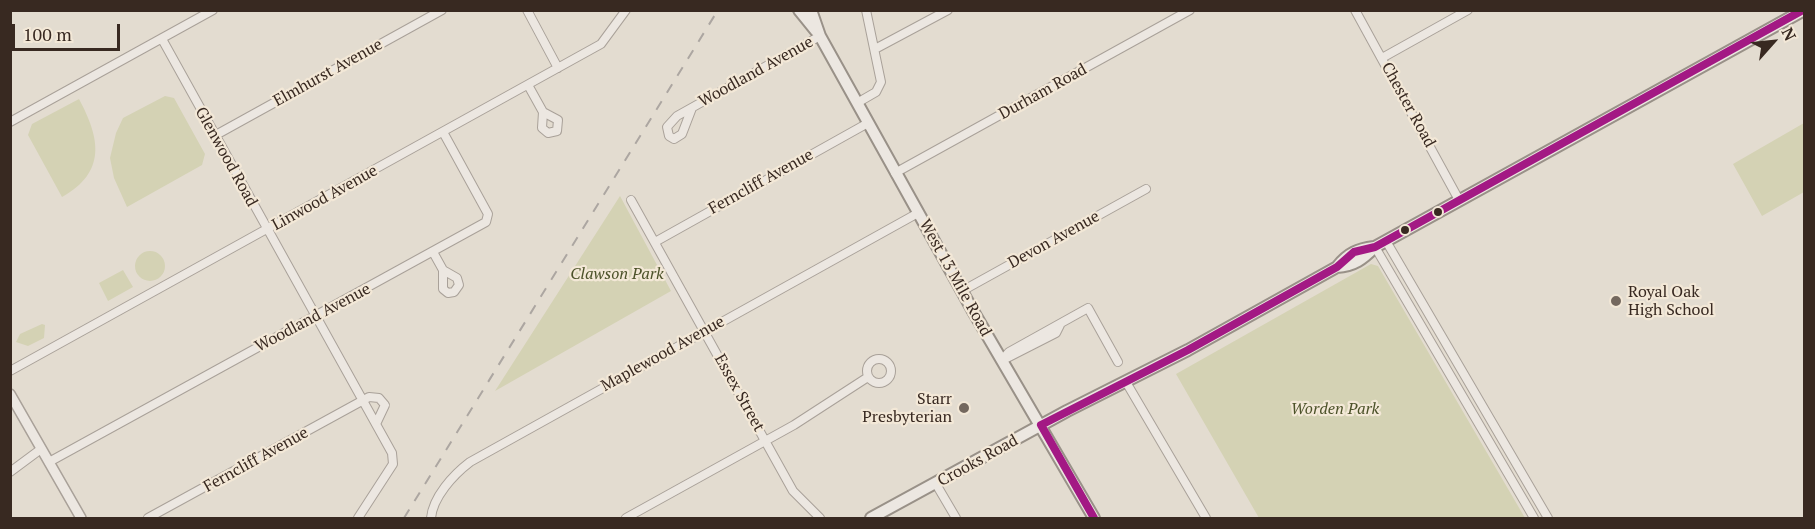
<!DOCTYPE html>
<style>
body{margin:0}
#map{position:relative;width:1815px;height:529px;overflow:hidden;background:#e3dcd0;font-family:"PT Serif",serif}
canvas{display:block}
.frame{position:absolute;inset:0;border:12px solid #382921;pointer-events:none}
.north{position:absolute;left:1743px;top:12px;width:60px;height:60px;-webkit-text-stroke:4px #f3e8d7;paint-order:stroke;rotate:63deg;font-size:16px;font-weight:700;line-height:24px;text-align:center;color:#382921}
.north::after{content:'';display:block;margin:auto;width:21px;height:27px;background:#382921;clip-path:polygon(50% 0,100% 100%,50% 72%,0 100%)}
.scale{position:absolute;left:12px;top:24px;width:108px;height:27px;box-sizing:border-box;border:3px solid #382921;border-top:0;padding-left:8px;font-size:18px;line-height:21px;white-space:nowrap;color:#382921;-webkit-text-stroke:4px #f3e8d7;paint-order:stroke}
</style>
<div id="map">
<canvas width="1815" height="529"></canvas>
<div class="frame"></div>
<div class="north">N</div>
<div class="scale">100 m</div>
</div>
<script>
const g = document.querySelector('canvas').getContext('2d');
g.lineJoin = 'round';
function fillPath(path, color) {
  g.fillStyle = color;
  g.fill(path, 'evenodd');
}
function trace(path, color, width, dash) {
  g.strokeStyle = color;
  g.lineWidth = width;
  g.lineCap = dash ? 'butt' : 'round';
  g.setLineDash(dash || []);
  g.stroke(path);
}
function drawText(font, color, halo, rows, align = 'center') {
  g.font = font + ' "PT Serif",serif';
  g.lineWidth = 4.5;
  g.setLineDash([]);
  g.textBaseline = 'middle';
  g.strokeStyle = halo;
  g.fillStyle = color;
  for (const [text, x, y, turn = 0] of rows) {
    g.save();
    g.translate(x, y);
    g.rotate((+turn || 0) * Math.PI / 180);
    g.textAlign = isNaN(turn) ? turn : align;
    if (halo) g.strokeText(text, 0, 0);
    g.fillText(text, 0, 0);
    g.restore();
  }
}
const green = new Path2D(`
 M165,96L174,98L205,154L202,165L127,207L114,178L110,158L116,133L123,118Z
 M79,99C100,138 107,172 62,197L28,135L32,124Z
 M1804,123V192L1762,216L1733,164Z
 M620,196L671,291L495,391Z
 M135 266a15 15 0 1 1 30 0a15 15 0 1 1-30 0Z
 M1371,264L1378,266L1525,518H1259L1176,374Z
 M123,270L133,287L108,301L99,283Z
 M42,324L45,325L44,338L28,346L16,342L20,334Z`);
const minor = new Path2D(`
 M527,10L558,68
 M1355,10L1459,200
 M162,39L392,453L393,464L358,518
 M875,49L948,10
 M1382,58L1468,10
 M528,85L543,112L542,128L548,133L557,131L558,120L543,112
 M857,103L876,92L881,82L866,10
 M692,108L682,134L674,139L669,136L667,127L677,116L820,36
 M10,122L213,10
 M214,136L442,10
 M895,173L1190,10
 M631,200L793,491L820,518
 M1386,241L1548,518
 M655,242L868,123
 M1375,247L1534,518
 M433,252L443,270V289L448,293L454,292L459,285L457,278L443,270
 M962,291L1146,189
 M867 371a12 12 0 1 1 24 0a12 12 0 1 1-24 0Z
 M1002,360L1009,352L1088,308L1118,362
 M1003,360L1056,333L1060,325
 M10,371L601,44L626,10
 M1126,382L1206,518
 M49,462L486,222L488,214L443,132
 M10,472L41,449
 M936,484L956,518
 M148,518L369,397L379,398L385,405L376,424
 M431,518C433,497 453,475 470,462L918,213
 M626,518L794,425L868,377`);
const tertiary = new Path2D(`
 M10,394L81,518`);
const secondary = new Path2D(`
 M799,10L816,31
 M811,10L820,36L973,311L1094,518
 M1337,267C1348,253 1358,249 1374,247
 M871,518L1067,411L1188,350L1337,267C1354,266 1363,259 1375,247L1804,10`);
const rail = new Path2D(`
 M404,518L718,10`);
const bus1 = new Path2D(`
 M1041,425L1188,350L1337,267L1354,252L1375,247L1803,10
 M1041,425L1094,518`);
const markers = [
 [1438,212,5,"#382921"],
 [1405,230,5,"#382921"],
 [1616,301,6,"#74685e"],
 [964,408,6,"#74685e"]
];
const streetNames = [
 ["Woodland Avenue",756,72,-29],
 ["Elmhurst Avenue",328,73,-29],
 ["Durham Road",1043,92,-29],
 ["Chester Road",1408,105,61],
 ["Glenwood Road",226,157,61],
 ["Ferncliff Avenue",761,182,-29],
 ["Linwood Avenue",325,198,-29],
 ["Devon Avenue",1054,240,-29],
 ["West 13 Mile Road",955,278,61],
 ["Woodland Avenue",313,318,-28],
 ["Maplewood Avenue",663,354,-29],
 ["Essex Street",739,393,61],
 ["Ferncliff Avenue",256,460,-29],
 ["Crooks Road",978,461,-29]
];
const parkNames = [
 ["Clawson Park",617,274],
 ["Worden Park",1335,409]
];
const poiNames = [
 ["Royal Oak",1628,292],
 ["High School",1628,310],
 ["Starr",952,399,"right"],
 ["Presbyterian",952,417,"right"]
];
fillPath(green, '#d4d2b4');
trace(minor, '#a9a199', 10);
trace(tertiary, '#a9a199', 12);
trace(secondary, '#999188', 14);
trace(minor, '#ece7e1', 8);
trace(tertiary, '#ece7e1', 9);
trace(secondary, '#ece7e1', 10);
trace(rail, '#aca6a1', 2, [10, 10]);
trace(bus1, '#a31984', 8);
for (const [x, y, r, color] of markers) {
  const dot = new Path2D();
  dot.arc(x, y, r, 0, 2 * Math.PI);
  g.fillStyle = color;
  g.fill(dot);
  trace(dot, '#f3e8d7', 2);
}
drawText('16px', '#382921', '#f3e8d7', streetNames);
drawText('italic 16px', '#4c5229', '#f3e8d7', parkNames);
drawText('16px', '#382921', '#f3e8d7', poiNames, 'left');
</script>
